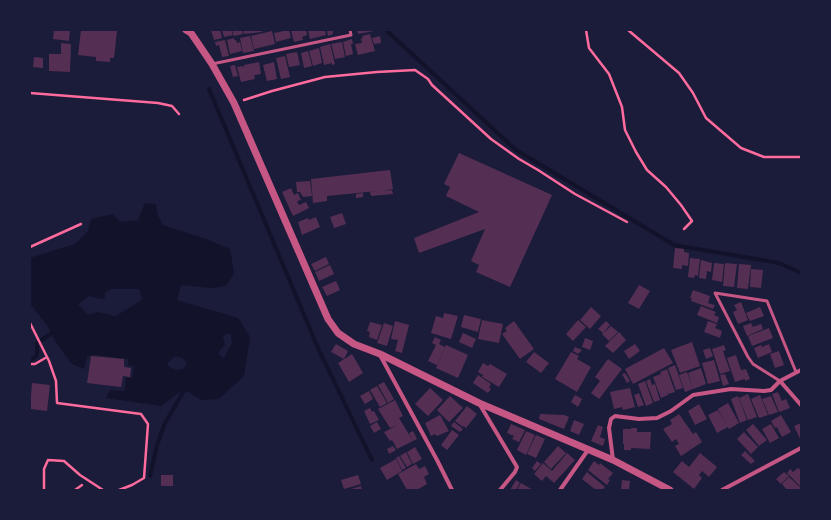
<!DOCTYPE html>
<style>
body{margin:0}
#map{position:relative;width:831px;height:520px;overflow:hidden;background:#1b1b3a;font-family:Inter,sans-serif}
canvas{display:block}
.frame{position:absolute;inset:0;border:31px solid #1b1b3a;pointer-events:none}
</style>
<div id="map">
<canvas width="831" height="520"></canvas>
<div class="frame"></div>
</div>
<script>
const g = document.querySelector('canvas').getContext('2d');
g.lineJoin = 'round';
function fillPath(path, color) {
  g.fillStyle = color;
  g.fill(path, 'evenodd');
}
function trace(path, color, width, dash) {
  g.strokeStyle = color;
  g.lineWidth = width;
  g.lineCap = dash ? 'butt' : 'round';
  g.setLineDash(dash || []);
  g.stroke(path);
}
const water = new Path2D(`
 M145,203L156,204L158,216L163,225L209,240L230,249L234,273L226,286L212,288L181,285L177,300L238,318L250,337L244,376L219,399L201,400L184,389L161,406L106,398L107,395L110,390L125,391L126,378H132L134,366H128V359L95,355L87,356L84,369L72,364L55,341L47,325L30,304V258L75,244L88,231L91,219L113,214L121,222L138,220ZM111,289H139L142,300L116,316L98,312L88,315L78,304L89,296L102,299L105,298V293ZM230,333L232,343L224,358L219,355L220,350L225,345L223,336ZM175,356L182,358L187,363L183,369L175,370L168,366V363Z`);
const stream = new Path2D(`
 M386,30L516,150L674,245L779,263L801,273
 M209,89L318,348L372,460
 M30,361L37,355V343L52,333
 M150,476L157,445L165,423L185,389`);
const building = new Path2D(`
 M54,30H70L69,41L53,39Z
 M81,30L117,31L114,58H110V62L96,61V57L78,55Z
 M211,30H220L222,38L214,40Z
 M222,30H231L233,35L224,37Z
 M232,30H242L243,34L234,36Z
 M243,30H262V32L244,34Z
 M289,30L291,38L276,42L274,33Z
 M291,30H306L307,35L302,37L303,40L294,42Z
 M308,30H325L326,35L310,39Z
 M327,30H336V31H333V34L328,36Z
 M357,30H374V31L358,34Z
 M272,31L275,44L254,49L251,36Z
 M370,34L375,51L358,55L355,44L362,43L361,39L363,38L362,36Z
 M250,36L254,51L243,53L240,38Z
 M380,36L381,43L374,44L372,38Z
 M234,38V40H236L237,43L240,42L242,51L230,54L227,40Z
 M352,39L353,44H351L353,54L346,56L343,42Z
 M225,40L229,56L222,57L219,45L216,46L215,42Z
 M342,42L345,57L335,59L331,44Z
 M61,43L71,44L70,72L49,71V54H61Z
 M330,44L335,64L332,65V63L324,65L320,47Z
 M319,48L322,63L313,66L309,51Z
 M308,51L312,66L304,68L301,53Z
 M297,52L300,65L289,67L286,54Z
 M285,56L290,77L281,79L276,58Z
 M34,57L43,58V68L33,67Z
 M259,62L261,74L254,75L255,79L241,82L237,67L243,66L244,68V65Z
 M274,62L277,79L267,81L263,65Z
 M235,65L238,76L233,77L230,66Z
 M459,153L552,195L510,287L476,272L479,265L471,261L485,229L419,253L414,238L479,212L446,196L450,187L444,184Z
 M390,170L393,189L381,191L392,190L393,194L371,196L370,192L378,191L327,196V201L313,203L311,179Z
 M310,181L312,196L303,197L300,192H297L296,182Z
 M291,188L294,195L298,193L301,200L297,201L299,205L306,202L309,208L293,216L282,192Z
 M363,193V197L356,198V194Z
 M342,213L346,224L334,228L330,217Z
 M316,217L320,227L302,235L298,222L308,218L309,220Z
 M675,248L684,249V252L689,253L688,266L682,265V269L673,268Z
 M326,257L329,264L315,271L311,264Z
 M690,258L700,259L698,276L695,275L694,278L688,277Z
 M701,260L712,263L711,272L707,271L706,279L699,278Z
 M714,263L724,264L722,282L712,280Z
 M725,263L737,264L734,287L723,286Z
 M739,264L751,265L748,289L737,288Z
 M330,265L334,274L319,281L315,272Z
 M751,269L763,270L761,288L750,287Z
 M336,281L340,290L327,296L322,287Z
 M639,285L650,291L639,309L628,303Z
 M693,290L710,296L708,303L715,305L713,309L691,301L692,298H690Z
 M741,302L748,320L738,324L733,312L737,310L734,305Z
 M701,306L716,312L714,315L719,317L717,323L697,315Z
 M591,307L601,316L590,329L580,320Z
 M760,307L764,316L750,321L746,313Z
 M444,313L458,316L451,339L431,333L436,316L443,318Z
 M464,315L481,319L478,332L461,327Z
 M482,320L503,324L499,343L478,339Z
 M578,320L586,327L573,341L566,334Z
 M395,321L409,325L402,353L395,351L398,340L391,339Z
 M514,321L534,349L520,359L502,334L507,331L505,328Z
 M606,321L610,325L603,333L598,329Z
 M708,321L717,324L715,328L722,331L720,338L704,332Z
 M370,322L382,325L377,340L369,337L370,332L367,331Z
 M384,323L393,326L387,346L377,343Z
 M751,323L753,327L761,324L763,329L747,336L743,326Z
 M611,326L618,332L609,341L602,334Z
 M769,328L773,338L752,346L748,336Z
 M619,332L626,340L613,353L605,346Z
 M463,333L476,339L472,348L459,342Z
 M435,337L441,340L439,344L445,347L437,365L428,361L436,345L432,343Z
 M585,338L593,341L590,350L582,347Z
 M692,342L700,366L680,373L671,350Z
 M336,344L348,351L344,359L331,352Z
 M635,344L640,351L629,359L624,351Z
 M769,344L772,352L758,358L754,348L761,345L762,347Z
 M446,345L468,355L458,378L436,368Z
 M724,345L726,350L723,351L730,371L720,374L712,349Z
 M575,347L582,350L578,354L573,351Z
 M664,348L673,363L633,384L625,369Z
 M710,348L713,356L706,359L703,350Z
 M779,351L784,365L775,368L770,354Z
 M534,352L549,363L541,373L526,362Z
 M571,352L579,356L577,359L591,367L577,392L555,379Z
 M352,354L363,373L349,382L338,363Z
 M736,355L741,370L746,369L750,379L745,381V379L735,382L727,358Z
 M91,356L124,359V367L131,368L130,377L123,376L121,387L87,383Z
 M608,359L622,369L599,399L591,393L600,381L595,377Z
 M714,360L720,381L708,384L702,363Z
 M483,363L488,366L490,364L507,374L499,387L482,377L483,375L478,372Z
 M675,365L683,388L676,390L668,368Z
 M701,368L706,384L693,389L688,373Z
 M667,369L675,392L668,394L665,388L668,395L661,398L653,377L661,374L660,372Z
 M687,372L693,389L685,392L679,375Z
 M625,373L630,381L627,383L622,374Z
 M725,374L729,384L723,386L720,375Z
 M478,375L491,384L489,387L491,389L488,393L473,383Z
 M650,379L652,385L655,384L660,400L654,402L646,381Z
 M645,381L653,403L646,406L638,384Z
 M384,382L394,399L388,403L378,385Z
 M32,383L50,385L47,411L30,409Z
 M377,386L387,403L380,407L370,390Z
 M430,388L443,400L428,416L415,404Z
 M630,388L635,407L623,410L622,407L614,409L610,392Z
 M369,391L373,399L365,404L360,396Z
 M778,392L782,401L786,399L790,408L779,412L772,394Z
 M639,393L644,405L638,407L634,395Z
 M748,394L757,417L748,420L739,398Z
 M575,395L582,399L578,407L571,402Z
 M760,395L768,415L759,418L751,399Z
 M450,396L463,408L449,422L437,410Z
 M738,396L747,420L740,423L731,399Z
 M771,396L778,412L769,415L762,399Z
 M395,400L403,416L399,418L413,441L397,449L392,440L390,441L384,432L398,425L390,428L378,409Z
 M728,403L739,423L729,429L718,409Z
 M699,404L707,419L695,425L688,411Z
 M467,406L477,414L466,428L464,426L463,427L455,421Z
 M370,408L372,412L374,411L379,420L370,424L364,411Z
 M718,410L728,427L717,433L708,415Z
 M540,414L564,415L569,417L564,429L539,419Z
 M679,414L693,434L696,432L702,442L681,456L675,446L679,444L676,439L672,442L663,429L672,424L670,420Z
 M440,415L449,431L437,436L435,434L431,436L425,423Z
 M781,415L791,432L782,437L777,427L775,428L771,421Z
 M574,420L584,424L579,435L570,431Z
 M377,422L381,429L374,433L370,426Z
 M454,422L463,429L460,432L451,426Z
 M801,423V441L794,426Z
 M511,424L525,430L519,442L512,439L514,436L507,433Z
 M753,424L767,440L759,446L746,430Z
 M771,424L779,438L770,443L762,429Z
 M598,425L603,427L600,437L605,439L603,446L591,441Z
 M631,428H637V432H651L650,449L631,448V450H624V444H623V429H631Z
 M452,430L459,435L447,450L441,445Z
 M413,431L417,439L413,441L409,433Z
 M526,431L535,435L526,455L517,450Z
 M744,432L758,447L751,454L737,439Z
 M536,435L545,439L536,458L527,454Z
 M393,446L396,450L389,454L387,449Z
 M558,446L566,453L551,469L544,462Z
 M415,447L422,459L413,464L407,452Z
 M745,451L755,461L751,464L741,455Z
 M406,452L412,464L407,467L400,456Z
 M567,453L575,460L554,483L546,476L542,481L534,474L543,463L552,471Z
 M700,453L717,467L709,477L702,471L699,475L702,478L694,489L673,472L682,461L689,467Z
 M399,456L406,468L402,470L396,458Z
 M396,459L402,471L387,480L380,468Z
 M537,461L541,464L535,471L532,468Z
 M594,461L599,465L600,463L613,473L608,479L610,480L607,485L588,470Z
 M416,464L419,469L425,466L429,474L424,477L427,484L417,490H407L398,474Z
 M798,468L801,470V487L787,473L790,469L793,472Z
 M587,472L605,487L602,490H596L582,479Z
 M784,472L789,476L781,484L776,479Z
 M161,475H173V486H161Z
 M358,475L361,484L344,489L341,480Z
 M789,477L801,488V490H787L782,484Z
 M516,480L520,483L516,490H510Z
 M622,480L630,481L629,490H621Z
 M521,483L533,490H517Z
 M361,486L362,490H352L351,489Z`);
const path = new Path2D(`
 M586,30L589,48L609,74L622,107L625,130L636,152L647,170L666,187L681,205L692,221L684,229
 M628,30L679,73L693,93L706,118L741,148L764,157H801
 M30,93L158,103L172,106L179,114
 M244,100L272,91L325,77L377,72L415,70L428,79L432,85L491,139L519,159L538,170L575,194L627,222
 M30,247L81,224
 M30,323L49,361L56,381L57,403L141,414L148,424L144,478L132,485L119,490
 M30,364H35L47,357
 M44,490V469L48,460L64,461L80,475L103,490
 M75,490L82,485`);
const service = new Path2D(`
 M212,64L351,35L350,30
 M780,381L753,364L748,357L715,293L767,301L796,372`);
const minor = new Path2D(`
 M380,355L437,460L452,490
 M780,381L801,405
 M480,405L517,467L515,472L500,490
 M613,460L609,428L611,419L615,416L639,419L657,418L671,411L693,395L731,389L764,391L771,390L780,381L801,370
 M560,490L588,450
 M722,490L801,448`);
const tertiary = new Path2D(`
 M186,30L191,33L212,64L234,103L328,319L338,333L354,344L380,354L479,403L613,460L670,490`);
fillPath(water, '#12122b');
trace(stream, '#12122b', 4);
fillPath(building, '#542f53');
trace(path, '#ff6b9d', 2.5);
trace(service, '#c65784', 3);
trace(minor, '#c65784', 4);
trace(tertiary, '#c65784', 7);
</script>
